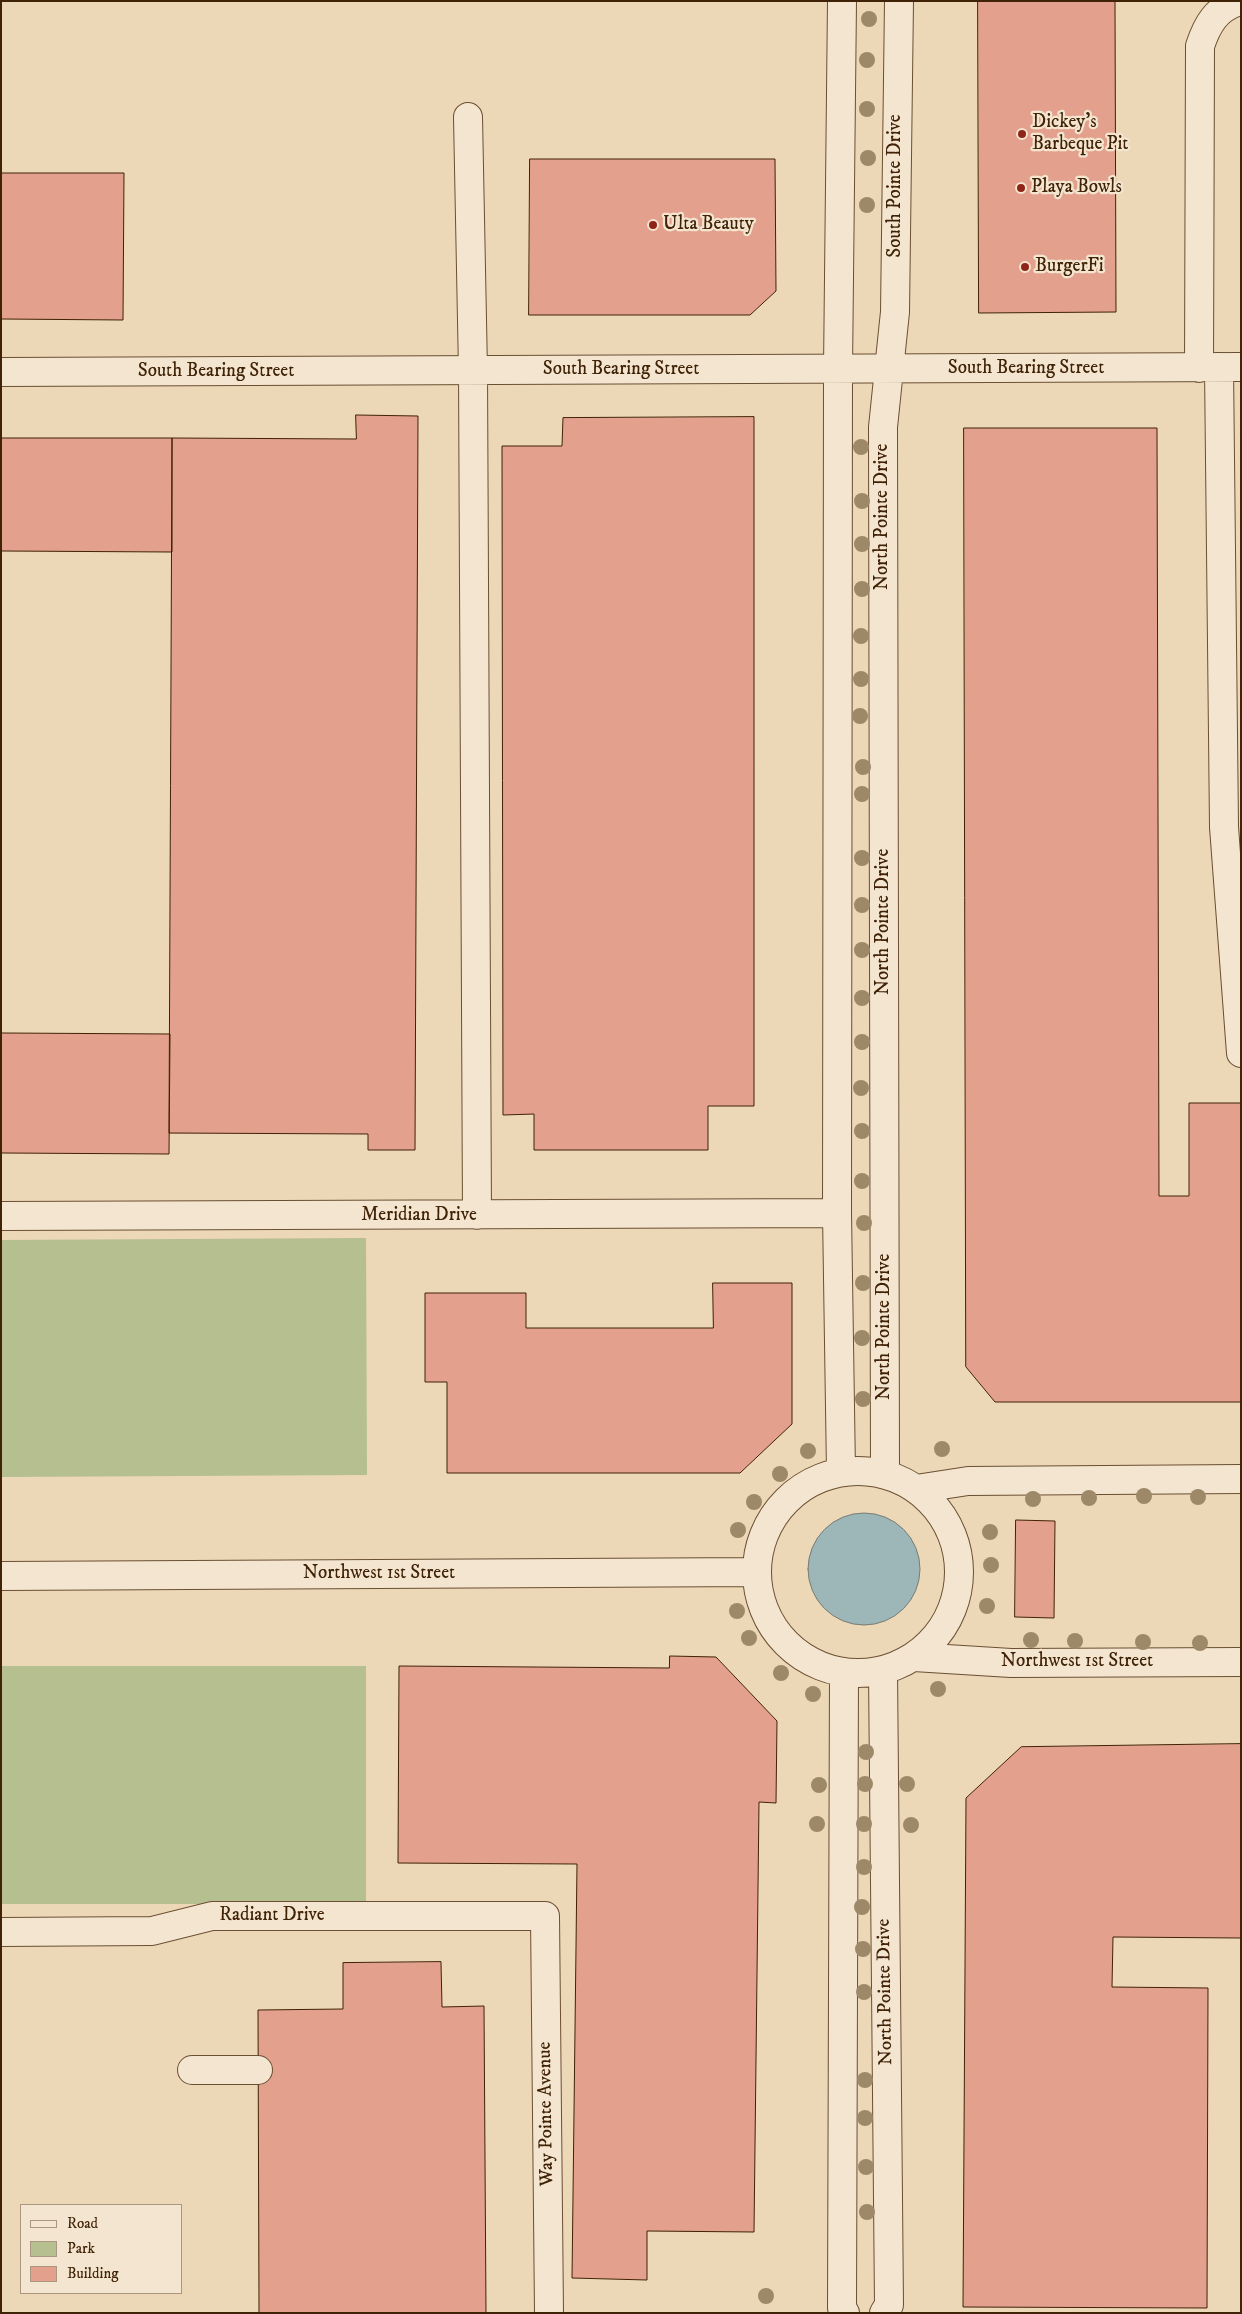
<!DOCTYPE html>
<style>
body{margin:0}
#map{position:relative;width:1242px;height:2314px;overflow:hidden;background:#ecd7b7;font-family:"IM FELL DW Pica",serif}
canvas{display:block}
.frame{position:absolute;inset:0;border:2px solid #402206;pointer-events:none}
.legend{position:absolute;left:20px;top:2204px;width:162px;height:90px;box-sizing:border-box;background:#f3e5d0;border:1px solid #ab977f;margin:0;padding:6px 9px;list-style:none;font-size:15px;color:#402206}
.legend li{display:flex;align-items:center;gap:10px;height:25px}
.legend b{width:25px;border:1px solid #ab977f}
</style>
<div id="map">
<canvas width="1242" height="2314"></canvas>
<div class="frame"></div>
<ul class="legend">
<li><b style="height:6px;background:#f3e5d0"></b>Road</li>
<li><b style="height:14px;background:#b5bf90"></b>Park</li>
<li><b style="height:14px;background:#e3a08c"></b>Building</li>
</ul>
</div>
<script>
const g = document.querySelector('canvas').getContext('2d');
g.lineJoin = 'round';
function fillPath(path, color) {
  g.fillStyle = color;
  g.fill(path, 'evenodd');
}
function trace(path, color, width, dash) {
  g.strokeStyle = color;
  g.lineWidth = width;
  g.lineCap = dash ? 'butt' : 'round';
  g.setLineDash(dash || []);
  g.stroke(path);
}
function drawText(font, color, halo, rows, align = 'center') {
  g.font = font + ' "IM FELL DW Pica",serif';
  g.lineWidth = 4.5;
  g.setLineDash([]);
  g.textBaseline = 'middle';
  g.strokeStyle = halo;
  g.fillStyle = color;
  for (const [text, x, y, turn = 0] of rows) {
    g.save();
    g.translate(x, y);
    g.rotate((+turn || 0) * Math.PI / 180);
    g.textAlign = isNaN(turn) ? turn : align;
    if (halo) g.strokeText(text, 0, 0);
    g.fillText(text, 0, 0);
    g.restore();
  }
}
const green = new Path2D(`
 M366,1238L367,1475L1,1477V1240Z
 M1,1666H366V1904H1Z`);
const water = new Path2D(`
 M808 1569a56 56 0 1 1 112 0a56 56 0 1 1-112 0Z`);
const building = new Path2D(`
 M978,1H1115L1116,312L979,313Z
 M530,159H775L776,291L750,315H529Z
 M1,173H124L123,320L1,319Z
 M356,415L418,416L415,1150H368V1134L169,1133L172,438L356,439Z
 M754,417V1106H708V1150H534V1114L503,1115L502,446H562L563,418Z
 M964,428H1157L1159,1196H1189V1103H1241V1402H995L966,1367Z
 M1,438H172V552L1,551Z
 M1,1033L170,1034L169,1154L1,1153Z
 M713,1283H792V1424L740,1473H447V1382H425V1293H526V1328H713Z
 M1016,1520L1055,1521L1054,1618L1015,1617Z
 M670,1656L716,1657L777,1721L776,1803L759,1802L754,2232L647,2231V2280L572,2278L577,1864L398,1863L399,1666L669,1668Z
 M1241,1744V1938L1113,1937L1112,1987L1208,1988L1207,2308L963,2307L966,1798L1021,1747Z
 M441,1962L442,2007L484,2006L486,2313H259L258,2010L343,2009V1963Z`);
const minor = new Path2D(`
 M468,117L473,371L477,1215
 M1219,367L1224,827L1241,1053
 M1199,368L1200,46C1207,25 1216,8 1240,1
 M1,372L1241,367
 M1,1216L837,1213
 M757 1572a101 101 0 1 1 202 0a101 101 0 1 1-202 0Z
 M841,1472L837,1213L838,369L842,1
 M885,1474L883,427L895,312L899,1
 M916,1489L968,1481L1241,1479
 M1,1576L756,1572
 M914,1657L1011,1663L1241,1662
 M883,1671L889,2305L884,2313
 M844,1673L842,2308L845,2313
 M1,1932L152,1931L212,1916H545L549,2313
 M192,2070H258`);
const trees = [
 [869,19],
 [867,60],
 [867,109],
 [868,158],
 [867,205],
 [861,447],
 [862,501],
 [862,544],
 [862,589],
 [861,636],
 [861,679],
 [860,716],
 [863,767],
 [862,794],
 [862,858],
 [862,905],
 [862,950],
 [862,998],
 [862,1042],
 [861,1088],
 [862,1131],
 [862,1181],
 [864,1223],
 [863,1283],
 [862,1338],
 [863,1399],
 [942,1449],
 [808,1451],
 [780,1474],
 [1144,1496],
 [1198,1497],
 [1089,1498],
 [1033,1499],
 [754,1502],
 [738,1530],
 [990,1532],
 [991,1565],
 [987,1606],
 [737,1611],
 [749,1638],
 [1031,1640],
 [1075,1641],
 [1143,1642],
 [1200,1643],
 [781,1673],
 [938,1689],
 [813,1694],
 [866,1752],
 [865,1784],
 [907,1784],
 [819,1785],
 [817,1824],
 [864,1824],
 [911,1825],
 [864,1867],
 [862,1907],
 [863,1949],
 [864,1992],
 [865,2080],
 [865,2118],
 [866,2167],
 [867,2212],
 [766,2296]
];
const markers = [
 [1022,134,5,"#8f2418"],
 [1021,188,5,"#8f2418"],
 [653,225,5,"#8f2418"],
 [1025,267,5,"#8f2418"]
];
const poiNames = [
 ["Dickey's",1032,123],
 ["Barbeque Pit",1032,145],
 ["Playa Bowls",1031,188],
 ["Ulta Beauty",663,225],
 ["BurgerFi",1035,267]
];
const streetNames = [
 ["South Pointe Drive",896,186,-90],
 ["South Bearing Street",1026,369],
 ["South Bearing Street",621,370],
 ["South Bearing Street",216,372],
 ["North Pointe Drive",883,517,-90],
 ["North Pointe Drive",884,922,-90],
 ["Meridian Drive",419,1216],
 ["North Pointe Drive",885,1327,-90],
 ["Northwest 1st Street",379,1574],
 ["Northwest 1st Street",1077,1662],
 ["Radiant Drive",272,1916],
 ["North Pointe Drive",886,1992,-91],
 ["Way Pointe Avenue",547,2114,-91]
];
fillPath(green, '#b5bf90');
fillPath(water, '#9db7b9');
trace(water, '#787b71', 1);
fillPath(building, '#e3a08c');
trace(building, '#402206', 1);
trace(minor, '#6b4f32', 30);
trace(minor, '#f3e5d0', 28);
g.fillStyle = '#9d8968';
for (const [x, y] of trees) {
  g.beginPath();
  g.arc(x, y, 8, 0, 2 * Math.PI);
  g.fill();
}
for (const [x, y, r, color] of markers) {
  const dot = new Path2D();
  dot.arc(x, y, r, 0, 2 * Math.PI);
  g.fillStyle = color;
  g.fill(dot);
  trace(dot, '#f3e5d0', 2);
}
drawText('19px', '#402206', '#f3e5d0', poiNames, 'left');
drawText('19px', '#402206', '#f3e5d0', streetNames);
</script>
